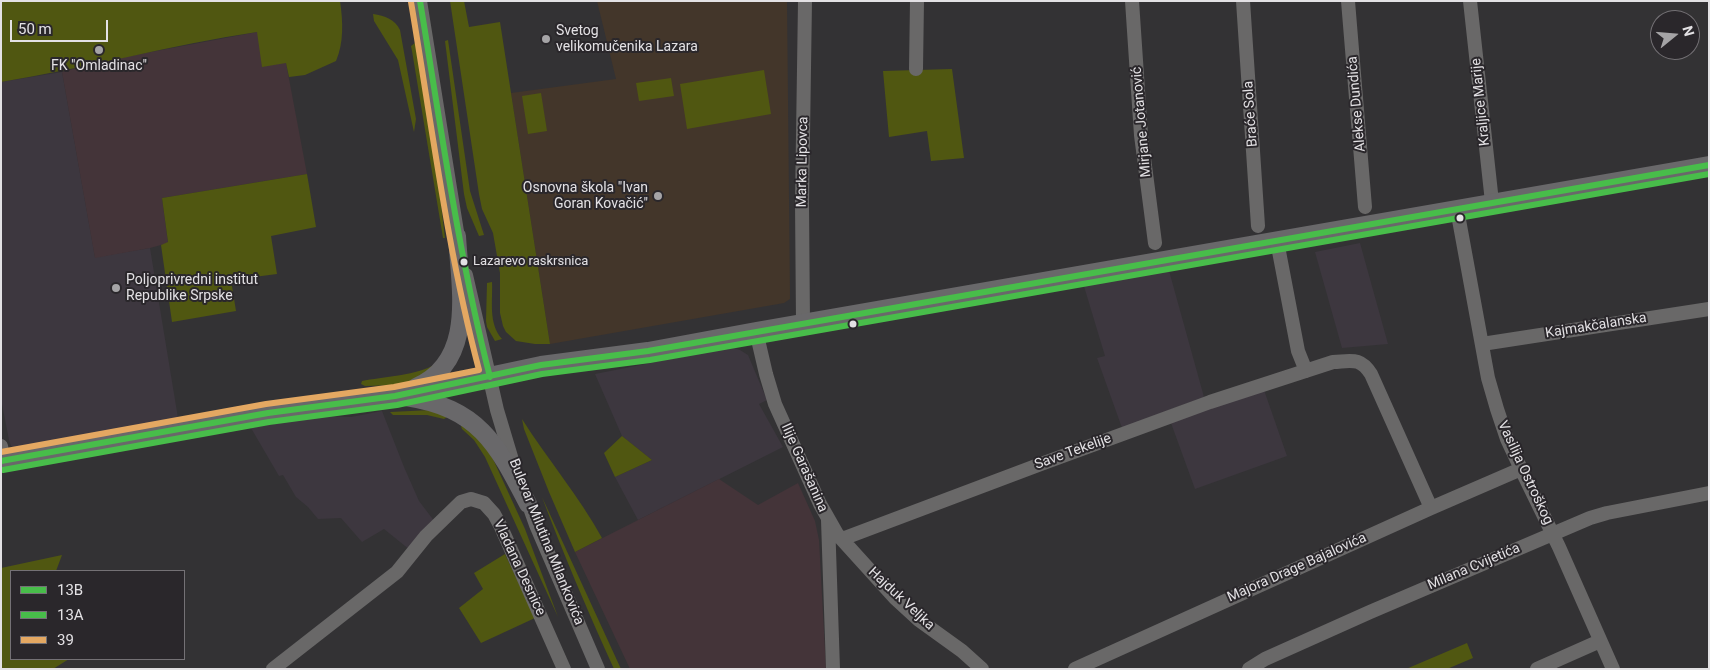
<!DOCTYPE html>
<meta charset="utf-8">
<style>
body{margin:0}
#map{position:relative;width:1710px;height:670px;overflow:hidden;background:#333234;font-family:Roboto,sans-serif}
canvas{display:block}
.frame{position:absolute;inset:0;border:2px solid #e3e1e4;pointer-events:none}
.legend{position:absolute;left:10px;top:570px;width:175px;height:90px;box-sizing:border-box;background:#2a272b;border:1px solid #747175;margin:0;padding:6px 9px;list-style:none;font-size:15px;color:#e3e1e4}
.legend li{display:flex;align-items:center;gap:10px;height:25px}
.legend b{width:25px;border:1px solid #747175}
.north{position:absolute;left:1650px;top:10px;width:50px;height:50px;box-sizing:border-box;background:#2a272b;border:1px solid #747175;border-radius:50%;rotate:73deg;font-size:14px;font-weight:700;line-height:20px;text-align:center;color:#e3e1e4}
.north::after{content:'';display:block;margin:auto;width:18px;height:22px;background:#a5a4a6;clip-path:polygon(50% 0,100% 100%,50% 72%,0 100%)}
.scale{position:absolute;left:10px;top:20px;width:98px;height:22px;box-sizing:border-box;border:2px solid #e3e1e4;border-top:0;padding-left:6px;font-size:15px;line-height:18px;white-space:nowrap;color:#e3e1e4;-webkit-text-stroke:4px #2a272b;paint-order:stroke}
</style>
<div id="map">
<canvas width="1710" height="670"></canvas>
<div class="frame"></div>
<ul class="legend">
<li><b style="height:6px;background:#48bd4a"></b>13B</li>
<li><b style="height:6px;background:#48bd4a"></b>13A</li>
<li><b style="height:6px;background:#e4a862"></b>39</li>
</ul>
<div class="north">N</div>
<div class="scale">50 m</div>
</div>
<script>
const g = document.querySelector('canvas').getContext('2d');
g.lineJoin = 'round';
function fillPath(path, color) {
  g.fillStyle = color;
  g.fill(path, 'evenodd');
}
function trace(path, color, width, dash) {
  g.strokeStyle = color;
  g.lineWidth = width;
  g.lineCap = dash ? 'butt' : 'round';
  g.setLineDash(dash || []);
  g.stroke(path);
}
function drawText(font, color, halo, rows, align = 'center') {
  g.font = font + ' Roboto,sans-serif';
  g.lineWidth = 4;
  g.setLineDash([]);
  g.textBaseline = 'middle';
  g.strokeStyle = halo;
  g.fillStyle = color;
  for (const [text, x, y, turn = 0] of rows) {
    g.save();
    g.translate(x, y);
    g.rotate((+turn || 0) * Math.PI / 180);
    g.textAlign = isNaN(turn) ? turn : align;
    if (halo) g.strokeText(text, 0, 0);
    g.fillText(text, 0, 0);
    g.restore();
  }
}
const built = new Path2D(`
 M62,72L95,257L150,248L178,418L176,421L26,449H17L11,446L9,440L1,399V82Z
 M1360,243L1388,344L1342,348L1315,252Z
 M1168,267L1204,397L1122,428L1097,358L1105,356L1083,283Z
 M732,347L740,350L748,355L767,400L759,404L783,447L638,520L615,477L652,460L622,436L595,374Z
 M1264,390L1287,456L1195,489L1171,423L1214,406Z
 M382,411L404,467L419,501L435,522L410,550L384,529L362,542L341,518L318,519L308,507L296,497L283,475L279,476L251,428L318,416L351,417Z`);
const industrial = new Path2D(`
 M257,32L286,63L307,174L162,198L168,243L150,248L95,258L62,72L98,62Z
 M719,479L758,505L798,483L815,521L819,540L826,669H630L575,552Z`);
const education = new Path2D(`
 M597,1H787L790,299L784,303L550,344L511,93L616,79Z`);
const green = new Path2D(`
 M1,1H340C343,21 344,43 336,61L305,75L289,77L286,63L262,67L257,32C171,45 87,68 1,82Z
 M450,1H464L469,27L500,22L550,344H535L516,341L506,332L503,326L500,313V273L493,233L482,209L479,194Z
 M373,14C385,16 395,19 400,30L416,119L414,132L398,60L374,21Z
 M448,40L470,191L484,235L479,236L467,208L464,194L445,41Z
 M415,43H418L430,112L445,238H443L412,51L411,46Z
 M952,69L964,158L931,161L927,131L889,137L883,71Z
 M764,70L771,114L687,129L680,84Z
 M671,78L674,96L639,101L636,83Z
 M541,93L547,131L528,134L522,96Z
 M307,174L316,227L271,236L277,274L231,280L236,311L172,322L161,245L168,242L162,198Z
 M492,282C493,301 488,323 502,339L495,341L487,327L486,321L487,283Z
 M435,364H438L410,383L400,385L365,386L361,384L362,381C381,377 420,375 435,364Z
 M431,410L450,415L444,419L427,415H393L390,412Z
 M522,419C548,460 579,496 602,538L575,552L549,492L524,429Z
 M464,422L488,448L525,529L558,617L485,457L474,440L462,429L461,426Z
 M622,436L652,460L615,477L604,453Z
 M542,497L621,669H614C588,612 563,553 542,497Z
 M505,554L535,618L481,643L459,608L483,589L474,573Z
 M62,555L56,571H11V659H69L53,669H1V568Z
 M1467,643L1473,658L1447,669H1406Z`);
const minor = new Path2D(`
 M420,1L459,244
 M1132,1L1141,135L1155,243
 M1243,1L1258,226
 M1348,1L1365,207
 M1470,1L1492,202
 M916,69L917,1
 M1457,209L1488,378L1497,409L1507,439L1521,469L1559,547L1613,669
 M1277,241L1298,351L1306,371
 M466,275L497,410L515,470
 M803,323L802,203L805,1
 M756,331L766,374L775,404L820,504L837,534L895,598L919,620L962,651L982,669
 M1482,344L1709,309
 M1,446L4,461
 M525,494L536,525L598,669
 M828,520L833,669
 M842,539L1041,464L1210,402L1333,362C1352,361 1360,357 1371,374L1431,508
 M273,669L397,572L426,536L461,502L471,499L484,503L494,514L501,527L564,669
 M1075,669L1431,508L1521,469
 M1249,669L1265,659L1370,612L1590,518L1607,513L1709,493
 M1537,669L1600,641`);
const major = new Path2D(`
 M416,387C476,361 460,289 457,236
 M406,397C479,408 497,444 528,504
 M1,461L268,413L395,396L541,365L648,351L756,331L1709,165`);
const bus1 = new Path2D(`
 M420,1C441,127 458,253 490,377
 M1,461L268,413L395,396L541,365L648,351L1709,165`);
const bus2 = new Path2D(`
 M3,470L269,422L397,405L542,374L650,360L1709,174`);
const bus3 = new Path2D(`
 M1,452L266,404L394,387L479,370C447,249 432,126 411,2`);
const markers = [
 [546,39,5,"#a5a4a6"],
 [99,50,5,"#a5a4a6"],
 [658,196,5,"#a5a4a6"],
 [1460,218,4.5,"#e3e1e4"],
 [464,262,4.5,"#e3e1e4"],
 [116,288,5,"#a5a4a6"],
 [853,324,4.5,"#e3e1e4"]
];
const busNames = [
 ["Lazarevo raskrsnica",473,262]
];
const poiNames = [
 ["Svetog",556,31],
 ["velikomučenika Lazara",556,47],
 ["FK \"Omladinac\"",99,66,"center"],
 ["Osnovna škola \"Ivan",648,188,"right"],
 ["Goran Kovačić\"",648,204,"right"],
 ["Poljoprivredni institut",126,280],
 ["Republike Srpske",126,296]
];
const streetNames = [
 ["Kraljice Marije",1481,102,-96],
 ["Alekse Dundića",1357,104,-95],
 ["Braće Sola",1251,114,-94],
 ["Mirjane Jotanović",1142,122,-95],
 ["Marka Lipovca",803,162,-89],
 ["Kajmakčalanska",1596,326,-9],
 ["Save Tekelije",1073,452,-20],
 ["Ilije Garašanina",804,468,66],
 ["Vasilija Ostroškog",1525,473,65],
 ["Bulevar Milutina Milankovića",546,542,68],
 ["Milana Cvijetića",1474,567,-23],
 ["Vladana Desnice",519,568,65],
 ["Majora Drage Bajalovića",1297,568,-24],
 ["Hajduk Veljka",901,599,43]
];
fillPath(built, '#3d373f');
fillPath(industrial, '#443439');
fillPath(education, '#43362a');
fillPath(green, '#505711');
trace(minor, '#696868', 14);
trace(major, '#69686a', 18);
trace(bus1, '#48bd4a', 6);
trace(bus2, '#48bd4a', 6);
trace(bus3, '#e4a862', 6);
for (const [x, y, r, color] of markers) {
  const dot = new Path2D();
  dot.arc(x, y, r, 0, 2 * Math.PI);
  g.fillStyle = color;
  g.fill(dot);
  trace(dot, '#2a272b', 2);
}
drawText('13px', '#e3e1e4', '#2a272b', busNames, 'left');
drawText('14px', '#e3e1e4', '#2a272b', poiNames, 'left');
drawText('14px', '#e3e1e4', '#2a272b', streetNames);
</script>
